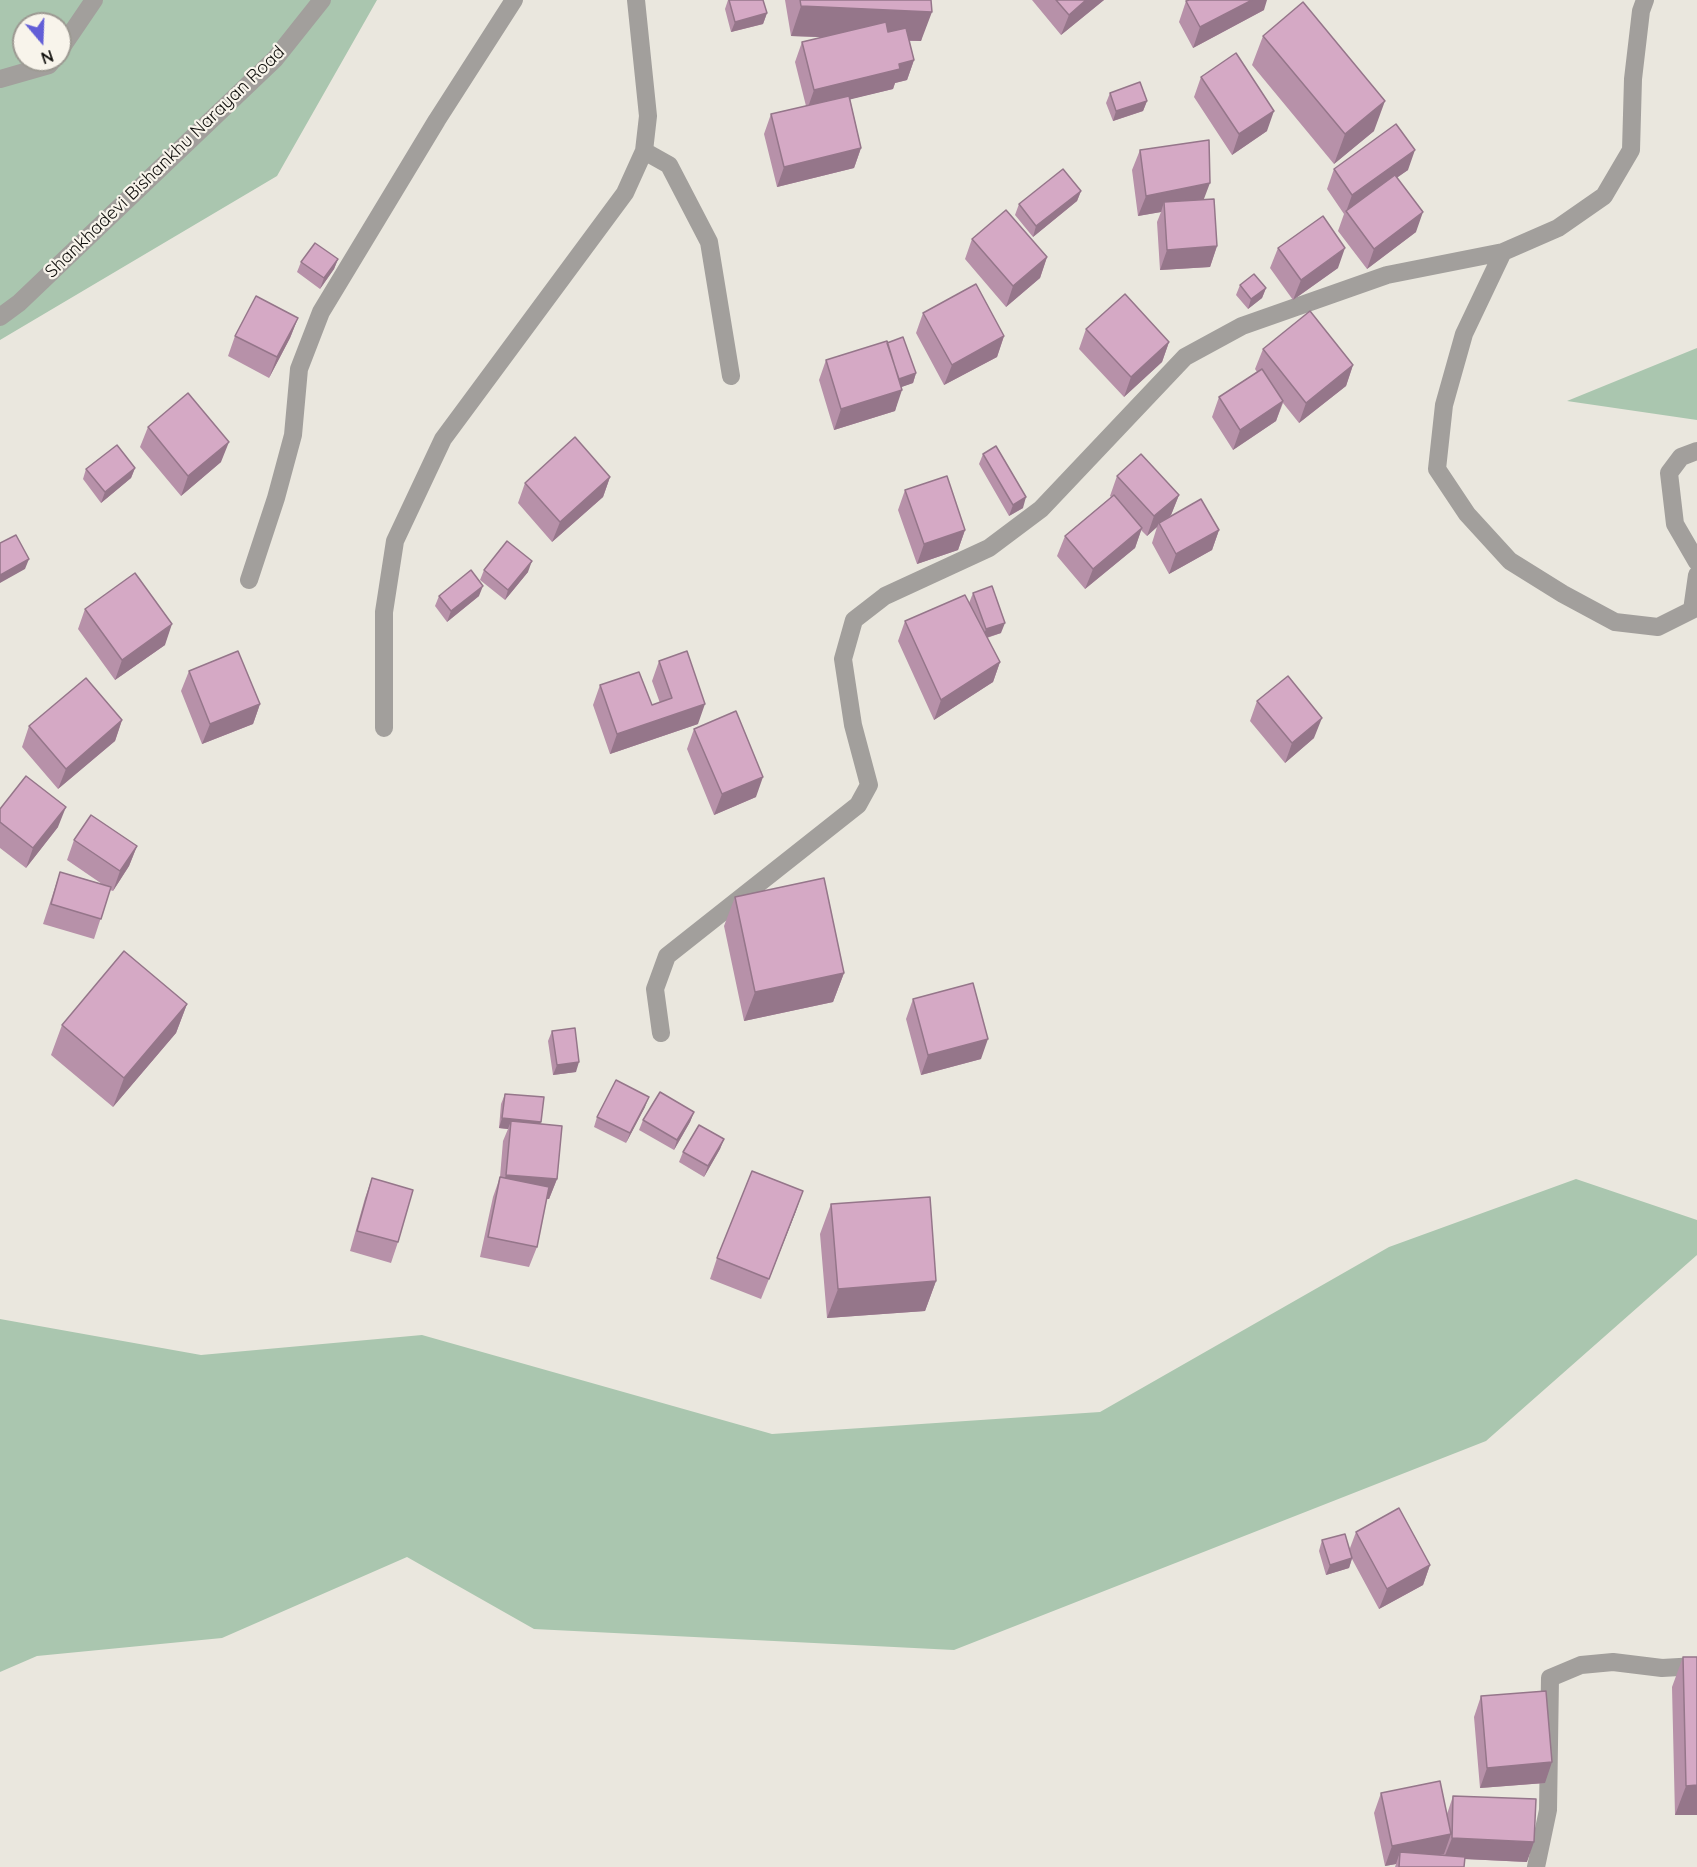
<!DOCTYPE html>
<style>
body{margin:0}
#map{position:relative;width:1697px;height:1867px;overflow:hidden;background:#eae7de;font-family:Quicksand,sans-serif}
canvas{display:block}
.north{position:absolute;left:12px;top:12px;width:60px;height:60px;box-sizing:border-box;background:#f8f4eb;border:2px solid #9c9992;border-radius:50%;rotate:161deg;font-size:16px;font-weight:700;line-height:24px;text-align:center;color:#11100d}
.north::after{content:'';display:block;margin:auto;width:21px;height:27px;background:#625ed7;clip-path:polygon(50% 0,100% 100%,50% 72%,0 100%)}
</style>
<div id="map">
<canvas width="1697" height="1867"></canvas>
<div class="north">N</div>
</div>
<script>
const g = document.querySelector('canvas').getContext('2d');
g.lineJoin = 'round';
function fillPath(path, color) {
  g.fillStyle = color;
  g.fill(path, 'evenodd');
}
function trace(path, color, width, dash) {
  g.strokeStyle = color;
  g.lineWidth = width;
  g.lineCap = dash ? 'butt' : 'round';
  g.setLineDash(dash || []);
  g.stroke(path);
}
function drawText(font, color, halo, rows, align = 'center') {
  g.font = font + ' Quicksand,sans-serif';
  g.lineWidth = 4.5;
  g.setLineDash([]);
  g.textBaseline = 'middle';
  g.strokeStyle = halo;
  g.fillStyle = color;
  for (const [text, x, y, turn = 0] of rows) {
    g.save();
    g.translate(x, y);
    g.rotate((+turn || 0) * Math.PI / 180);
    g.textAlign = isNaN(turn) ? turn : align;
    if (halo) g.strokeText(text, 0, 0);
    g.fillText(text, 0, 0);
    g.restore();
  }
}
const green = new Path2D(`
 M0,0H377L277,176L0,340ZM24,24H60V60H24Z
 M1697,348V420L1567,401Z
 M1576,1179L1697,1220V1255L1486,1441L954,1650L534,1629L407,1557L222,1638L37,1656L0,1672V1319L201,1355L422,1335L772,1434L1100,1412L1389,1247Z`);
const street = new Path2D(`
 M1645,0L1641,11L1633,79L1631,150L1604,196L1558,228L1503,252L1464,334L1444,405L1437,469L1467,514L1510,561L1563,594L1615,622L1658,627L1692,610L1697,575
 M60,50L94,0
 M0,79L49,65L53,60
 M644,151L669,165L709,242L731,376
 M0,317L19,303L275,59L322,0
 M1697,451L1681,457L1669,473L1675,524L1697,562
 M249,580L276,498L293,435L299,369L321,312L437,120L514,0
 M384,728V612L395,541L443,439L625,193L644,151L648,116L636,0
 M661,1033L655,989L667,956L858,805L869,785L853,725L843,659L854,620L885,596L989,548L1041,509L1185,357L1242,326L1387,275L1503,252
 M1536,1867L1548,1810L1550,1678L1581,1665L1613,1662L1662,1668L1697,1666`);
const wall = new Path2D(`
 M728,0H763L767,13L763,24L731,32L725,9Z
 M785,0H931L921,41H909L914,60L907,80L895,83L893,89L850,99L861,148L854,168L777,187L764,134L771,114L806,106L795,62L802,42L823,37L791,36Z
 M1032,0H1104L1061,35Z
 M1186,1L1264,10L1193,48L1179,22Z
 M1263,36L1374,131L1334,164L1252,65Z
 M1201,77L1267,131L1232,155L1194,97Z
 M1110,93L1147,101L1143,111L1113,121L1106,103Z
 M1140,150L1204,199L1217,246L1210,267L1160,270L1157,222L1161,212L1138,216L1132,170Z
 M1334,169L1408,170L1397,177L1416,232L1367,269L1338,231L1344,214L1327,189Z
 M1081,191L1077,201L1033,237L1015,215L1019,204Z
 M972,239L1047,257L1040,278L1006,307L965,259Z
 M1278,248L1338,268L1293,300L1270,268Z
 M338,259L334,269L320,289L297,272L301,262Z
 M1240,285L1266,288L1262,298L1248,309L1236,295Z
 M923,313L1004,336L997,357L944,385L916,333Z
 M298,318L290,338L269,378L228,356L235,336Z
 M1086,329L1169,342L1162,362L1124,397L1079,349Z
 M887,343L916,373L913,383L901,387L895,411L834,430L819,380L826,360Z
 M1263,349L1353,365L1346,386L1299,423L1283,403L1276,421L1233,450L1212,417L1219,397L1257,372L1255,369Z
 M148,427L221,462L181,496L140,447Z
 M983,454L1023,508L1009,516L979,464Z
 M135,468L131,478L101,503L83,479L86,469Z
 M1117,476L1179,495L1171,515L1168,518L1219,530L1212,550L1169,574L1152,543L1157,527L1147,536L1141,530L1135,548L1085,589L1057,556L1065,536L1111,497L1110,496Z
 M610,477L603,497L552,542L518,503L525,483Z
 M905,490L965,530L958,550L917,564L898,510Z
 M484,570L528,572L505,600L480,580Z
 M973,593L1001,633L987,638L1000,662L993,682L934,720L898,641L905,621L969,603Z
 M439,596H479L447,622L435,606Z
 M85,609L165,645L115,680L78,629Z
 M659,661L698,724L610,754L593,705L600,685L652,705L660,703L652,681Z
 M189,671L260,704L253,724L202,744L181,691Z
 M1257,701L1314,738L1285,763L1250,721Z
 M122,720L115,741L58,789L22,747L29,726Z
 M694,729L756,797L714,815L687,749Z
 M0,809L58,827L26,868L0,848Z
 M74,840L137,846L129,866L113,891L110,890L94,939L43,924L60,872L102,884L67,860Z
 M735,897L844,973L833,1002L744,1021L724,926Z
 M913,999L981,1059L921,1075L906,1019Z
 M187,1004L176,1033L113,1107L51,1055L62,1025Z
 M552,1031L576,1072L553,1075L548,1041Z
 M505,1094L540,1124L557,1179L549,1199H546L537,1247L529,1267L480,1257L493,1197L500,1177L503,1141L508,1129L499,1128L501,1104Z
 M645,1107L626,1143L594,1127L597,1117Z
 M694,1112L690,1122L674,1150L639,1130L643,1120Z
 M724,1139L720,1149L704,1177L679,1162L683,1152Z
 M372,1178L398,1242L391,1263L350,1251L365,1198Z
 M831,1204L936,1281L925,1311L827,1318L820,1234Z
 M796,1211L761,1299L710,1279L717,1258Z
 M1356,1532L1430,1565L1423,1585L1379,1609L1352,1559L1349,1568L1326,1575L1319,1551L1322,1540L1350,1548Z
 M1683,1657H1697V1815H1675L1672,1687Z
 M1481,1696L1545,1783L1480,1788L1474,1717Z
 M1381,1793L1447,1814L1453,1796L1527,1862L1465,1859L1464,1867H1395L1396,1864L1385,1866L1374,1813Z`);
const shadedWall = new Path2D(`
 M1086,0H1104L1061,35L1069,15Z
 M1252,0H1267L1264,10L1193,48L1200,27Z
 M801,6L932,12L921,41L791,36Z
 M767,13L763,24L731,32L735,22Z
 M914,60L907,80L895,83L893,89L807,110L814,90Z
 M1147,101L1143,111L1113,121L1116,111Z
 M1385,101L1374,131L1334,164L1345,134Z
 M1274,111L1267,131L1232,155L1239,134Z
 M861,148L854,168L777,187L784,167Z
 M1415,150L1408,170L1347,213L1346,212L1352,195Z
 M1210,183L1202,204L1164,202L1161,212L1138,216L1146,196Z
 M1081,191L1077,201L1033,237L1036,226Z
 M1423,212L1416,232L1367,269L1374,249Z
 M1217,246L1210,267L1160,270L1167,250Z
 M1345,248L1338,268L1293,300L1301,280Z
 M1047,257L1040,278L1006,307L1013,286Z
 M338,259L334,269L320,289L324,278Z
 M1266,288L1262,298L1248,309L1251,299Z
 M298,318L290,338L269,378L277,357Z
 M1004,336L997,357L944,385L952,365Z
 M1169,342L1162,362L1124,397L1131,377Z
 M1353,365L1346,386L1299,423L1306,403Z
 M916,373L913,383L896,389L899,379Z
 M902,390L895,411L834,430L841,409Z
 M1283,401L1276,421L1233,450L1240,430Z
 M229,442L221,462L181,496L188,476Z
 M135,468L131,478L101,503L105,492Z
 M610,477L603,497L552,542L560,522Z
 M1179,495L1171,515L1160,525L1159,523L1157,527L1147,536L1154,516Z
 M1026,497L1023,508L1009,516L1013,505Z
 M1142,528L1135,548L1085,589L1093,569Z
 M965,530L958,550L917,564L924,544Z
 M1219,530L1212,550L1169,574L1176,554Z
 M29,559L25,569L0,583V575Z
 M532,561L528,572L505,600L508,590Z
 M483,586L479,596L447,622L451,611Z
 M1005,623L1001,633L982,639L986,629Z
 M172,624L165,645L115,680L122,660Z
 M1000,662L993,682L934,720L941,700Z
 M260,704L253,724L202,744L210,724Z
 M705,704L698,724L610,754L617,734Z
 M1322,718L1314,738L1285,763L1292,743Z
 M122,720L115,741L58,789L66,769Z
 M763,777L756,797L714,815L722,794Z
 M66,807L58,827L26,868L33,848Z
 M137,846L129,866L113,891L120,871Z
 M844,973L833,1002L744,1021L755,992Z
 M187,1004L176,1033L113,1107L124,1078Z
 M988,1039L981,1059L921,1075L928,1055Z
 M579,1062L576,1072L553,1075L557,1065Z
 M649,1097L645,1107L626,1143L630,1133Z
 M694,1112L690,1122L674,1150L677,1140Z
 M502,1118L541,1122L537,1132L511,1121L508,1129L499,1128Z
 M724,1139L720,1149L704,1177L708,1166Z
 M506,1175L557,1179L549,1199L498,1195Z
 M803,1191L796,1211L761,1299L769,1279Z
 M936,1281L925,1311L827,1318L838,1289Z
 M1352,1558L1349,1568L1326,1575L1330,1565Z
 M1430,1565L1423,1585L1379,1609L1387,1589Z
 M1552,1762L1545,1783L1480,1788L1487,1768Z
 M1697,1785V1815H1675L1686,1786Z
 M1451,1834L1444,1854L1400,1863V1852L1396,1864L1385,1866L1392,1846Z
 M1452,1838L1534,1842L1527,1862L1444,1858Z`);
const building = new Path2D(`
 M729,0H763L767,13L735,22Z
 M800,0H931L932,12L801,6Z
 M1056,0H1086L1069,15Z
 M1189,0H1252L1200,27L1186,1Z
 M1303,2L1385,101L1345,134L1263,36Z
 M886,22L888,32L906,28L914,60L899,64L900,69L814,90L802,42Z
 M1236,53L1274,111L1239,134L1201,77Z
 M1140,82L1147,101L1116,111L1110,93Z
 M849,96L861,148L784,167L771,114Z
 M1396,124L1415,150L1352,195L1334,169Z
 M1209,140L1210,183L1146,196L1140,150Z
 M1063,169L1081,191L1036,226L1019,204Z
 M1395,175L1423,212L1374,249L1346,211Z
 M1214,199L1217,246L1167,250L1164,202Z
 M1006,210L1047,257L1013,286L972,239Z
 M1323,216L1345,248L1301,280L1278,248Z
 M315,243L338,259L324,278L301,262Z
 M1254,274L1266,288L1251,299L1240,285Z
 M976,284L1004,336L952,365L923,313Z
 M1125,294L1169,342L1131,377L1086,329Z
 M256,296L298,318L277,357L235,336Z
 M1310,311L1353,365L1306,403L1263,349Z
 M903,337L916,373L899,379L887,343Z
 M887,341L902,390L841,409L826,360Z
 M1262,369L1283,401L1240,430L1219,397Z
 M188,393L229,442L188,476L148,427Z
 M575,437L610,477L560,522L525,483Z
 M117,445L135,468L105,492L86,469Z
 M996,446L1026,497L1013,505L983,454Z
 M1141,454L1179,495L1154,516L1117,476Z
 M947,476L965,530L924,544L905,490Z
 M1114,495L1142,528L1093,569L1065,536Z
 M1201,499L1219,530L1176,554L1159,523Z
 M16,535L29,559L0,575V543Z
 M507,541L532,561L508,590L484,570Z
 M471,570L483,586L451,611L439,596Z
 M135,573L172,624L122,660L85,609Z
 M992,586L1005,623L986,629L973,593Z
 M965,595L1000,662L941,700L905,621Z
 M238,651L260,704L210,724L189,671Z
 M687,651L705,704L617,734L600,685L639,672L652,705L672,698L659,661Z
 M1288,676L1322,718L1292,743L1257,701Z
 M86,678L122,720L66,769L29,726Z
 M736,711L763,777L722,794L694,729Z
 M26,776L66,807L33,848L0,822V809Z
 M91,815L137,846L120,871L74,840Z
 M60,872L111,887L101,919L51,904Z
 M824,878L844,973L755,992L735,897Z
 M124,951L187,1004L124,1078L62,1025Z
 M973,983L988,1039L928,1055L913,999Z
 M575,1028L579,1062L557,1065L552,1031Z
 M616,1080L649,1097L630,1133L597,1117Z
 M660,1092L694,1112L677,1140L643,1120Z
 M505,1094L544,1097L541,1122L502,1118Z
 M511,1121L562,1126L557,1179L506,1175Z
 M699,1125L724,1139L708,1166L683,1152Z
 M752,1171L803,1191L769,1279L717,1258Z
 M500,1177L549,1187L537,1247L488,1237Z
 M372,1178L413,1190L398,1242L357,1231Z
 M930,1197L936,1281L838,1289L831,1204Z
 M1399,1508L1430,1565L1387,1589L1356,1532Z
 M1345,1534L1352,1558L1330,1565L1322,1540Z
 M1683,1657H1697V1785L1686,1786Z
 M1546,1691L1552,1762L1487,1768L1481,1696Z
 M1440,1781L1451,1834L1392,1846L1381,1793Z
 M1453,1796L1536,1799L1534,1842L1452,1838Z
 M1400,1852L1465,1857L1464,1867H1399Z`);
const streetNames = [
 ["Shankhadevi Bishankhu Narayan Road",165,162,-44]
];
fillPath(green, '#aac6af');
trace(street, '#a29f9c', 18);
fillPath(wall, '#b791a9');
fillPath(shadedWall, '#95768a');
fillPath(building, '#d5a9c5');
trace(building, '#95768a', 1.5);
drawText('18px', '#11100d', '#f8f4eb', streetNames);
</script>
